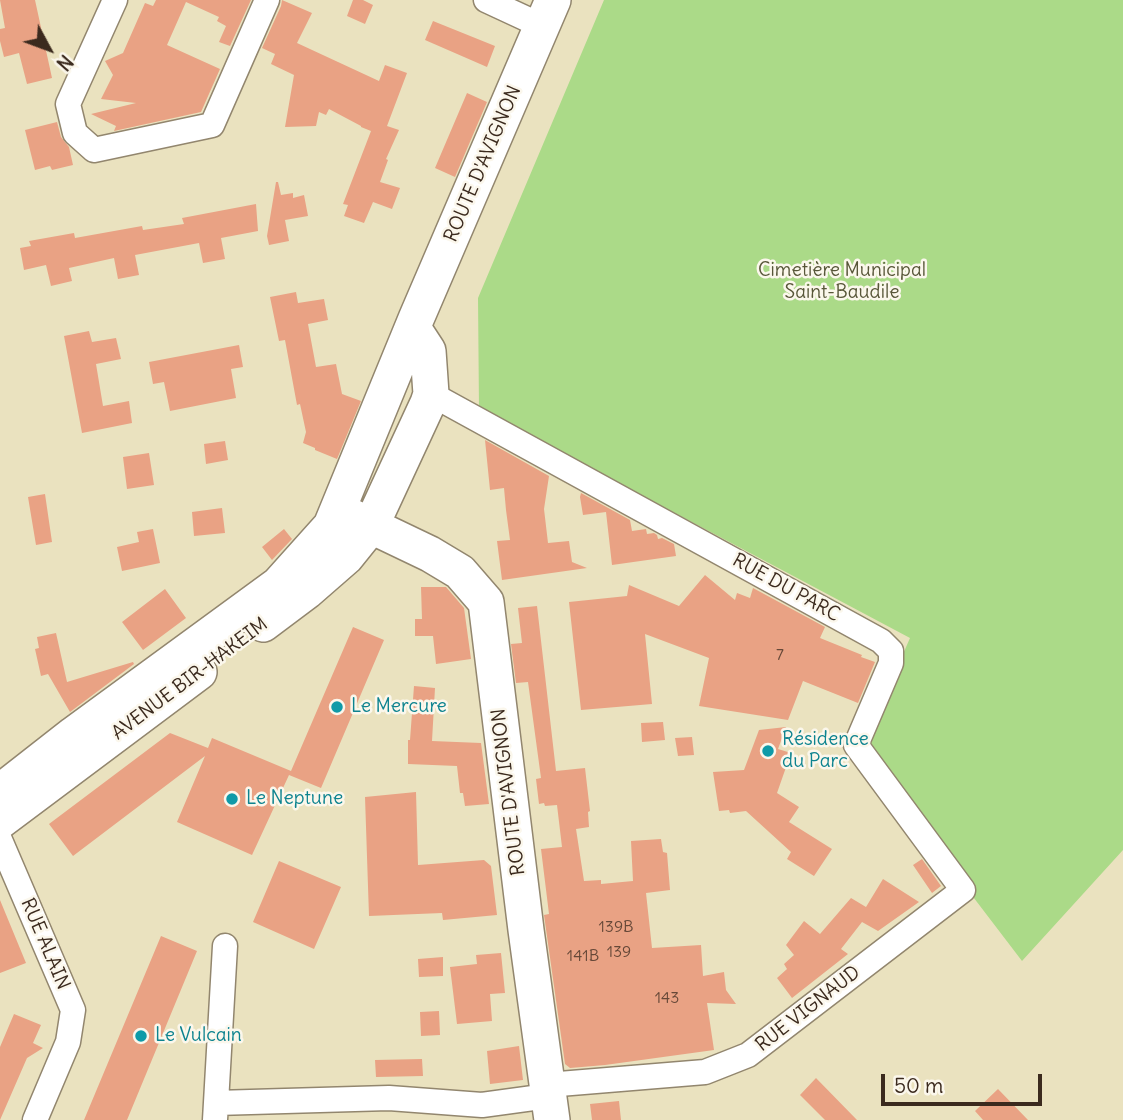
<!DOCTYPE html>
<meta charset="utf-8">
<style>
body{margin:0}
#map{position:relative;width:1123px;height:1120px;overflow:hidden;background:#eae2bf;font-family:Delius,sans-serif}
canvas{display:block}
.north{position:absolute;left:14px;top:14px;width:70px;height:70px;-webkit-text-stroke:5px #fbf7ec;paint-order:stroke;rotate:131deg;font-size:19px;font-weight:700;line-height:28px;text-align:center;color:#3b2a1e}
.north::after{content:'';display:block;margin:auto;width:24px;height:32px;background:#3b2a1e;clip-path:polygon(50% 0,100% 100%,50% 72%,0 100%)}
.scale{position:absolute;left:881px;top:1074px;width:161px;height:32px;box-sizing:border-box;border:4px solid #3b2a1e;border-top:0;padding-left:9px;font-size:21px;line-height:24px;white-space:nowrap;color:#3b2a1e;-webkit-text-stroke:5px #fbf7ec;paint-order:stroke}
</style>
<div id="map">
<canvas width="1123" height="1120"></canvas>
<div class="north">N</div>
<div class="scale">50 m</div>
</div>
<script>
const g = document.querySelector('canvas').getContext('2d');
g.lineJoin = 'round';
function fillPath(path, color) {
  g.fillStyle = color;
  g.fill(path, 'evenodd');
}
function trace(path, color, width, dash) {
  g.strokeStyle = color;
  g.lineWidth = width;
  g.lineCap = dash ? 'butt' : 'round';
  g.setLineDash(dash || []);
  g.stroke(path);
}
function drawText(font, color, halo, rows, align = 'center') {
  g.font = font + ' Delius,sans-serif';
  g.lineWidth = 5;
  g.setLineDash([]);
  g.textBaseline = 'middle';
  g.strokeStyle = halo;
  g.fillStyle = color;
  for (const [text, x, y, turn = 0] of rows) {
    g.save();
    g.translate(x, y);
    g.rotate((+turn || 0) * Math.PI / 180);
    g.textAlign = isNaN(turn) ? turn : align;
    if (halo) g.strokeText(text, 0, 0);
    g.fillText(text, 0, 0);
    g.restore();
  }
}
const green = new Path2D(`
 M604,0H1123V850L1022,961L861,750L910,638L479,409L478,298Z`);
const building = new Path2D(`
 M0,0H35L52,78L27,84L19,53L4,57L0,41V29L5,28Z
 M156,0H251L230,46L219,42L226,26L217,21L219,17L186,2L167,45L220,69L201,112L114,131L116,126L91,114L136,103L101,99L113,75L105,61L123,53L145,3L153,6Z
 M282,0L312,13L297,43L379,81L385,65L407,73L387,126L399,130L386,159L388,160L380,182L400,188L392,209L373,202L364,223L344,216L348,205L343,204L371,131L361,127V126L329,109L326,115L319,112L316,126L285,127L294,75L271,64L275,54L262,48L281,6Z
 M353,0H363L373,5L365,24L347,16Z
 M433,21L495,46L487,67L425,40Z
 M467,93L487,102L455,177L435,168Z
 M57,122L61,137L69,147L73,165L52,170L50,166L35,170L25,130Z
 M276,182H278L281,195L293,193V198L304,195L308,216L285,220L289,241L269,245L267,236Z
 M256,204L258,231L221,238L225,259L203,263L199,243L135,255L139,275L118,279L114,258L69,268L72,281L51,286L46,265L24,270L20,248L31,246L29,241L74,233L75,238L142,226L143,230L184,224L182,218Z
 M296,292L298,303L324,299L328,320L308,324L316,367L336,364L342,394L361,401L337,459L315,450V448L303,443L306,432L300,404L297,405L285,340L279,341L270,297Z
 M89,331L92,342L116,338L121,359L96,364L103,406L129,401L132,423L82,433L64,336Z
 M239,345L243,367L231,369L236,398L170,411L164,382L153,384L149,362Z
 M485,440L549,476L544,509L548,543L569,541L572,562L587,568L502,580L497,541L510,540L506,510L504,488L490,490Z
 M225,441L228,460L206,464L204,444Z
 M149,453L154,485L127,489L123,457Z
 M581,493L630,520L632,531L646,529L647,534L654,533L657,535L658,539L662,538L674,544L676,556L612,565L606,512L583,515L580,497Z
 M45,494L52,542L36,545L28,497Z
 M222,508L225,533L194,536L192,512Z
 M153,529L160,563L122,571L117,547L139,542L137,532Z
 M284,529L292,539L272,560L262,547Z
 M705,575L735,600L737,593L750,598L753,588L825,627L820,638L862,655L861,657L875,662L858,703L803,681L788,720L699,706L709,658L645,634L652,704L581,710L569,602L627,596L629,585L679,606Z
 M421,587H446L464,608L471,659L436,664L433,636H415V619H422Z
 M165,589L186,618L143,650L122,622Z
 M537,606L556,771L585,768L590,811L588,812L589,827L576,829L584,881L601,880V884L633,881L631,841L661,839L663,852L667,853L670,890L646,893L652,948L701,945L703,976L724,972L726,990L736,1004L707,1003L714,1050L605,1065L570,1068L565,1064L544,915L549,914L541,849L562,847L557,805L545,806L544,803L539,804L536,779L541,778L528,682L516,683L511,644L522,643L518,608Z
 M353,627L384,640L321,788L289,775L252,855L177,822L205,756L73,856L49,824L170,733L208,748L212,738L291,771Z
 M56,633L67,682L133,662L134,664L70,712L48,674L41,676L35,649L39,648L37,637Z
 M414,686L435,688L432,741L481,743L489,804L465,806L463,793H460L457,766L408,764V740H410Z
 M663,722L665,740L642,742L641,723Z
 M786,727L778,749L791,753L777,793L799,807L789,822L832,849L814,876L787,859L791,852L746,811L730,813L729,810L719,811L713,772L744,770L759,730Z
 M692,737L694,755L678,756L675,738Z
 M416,792L418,865L484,860L491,866L497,915L443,920L442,913L369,916L365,797Z
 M922,859L941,886L932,893L913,865Z
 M279,861L341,887L314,949L253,922Z
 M883,879L919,902L878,931L862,922L841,949L848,954L792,998L777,978L787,969L784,964L794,955L786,945L804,921L820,934L851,898L866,907Z
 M0,900L26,963L0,973Z
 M161,936L197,951L127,1120H84Z
 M501,953L505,993L490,994L492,1021L457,1024L450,967L477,964L476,955Z
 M443,957V976L419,977L418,959Z
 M439,1011L440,1035L421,1036L420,1012Z
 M14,1014L41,1025L33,1043L43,1048L27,1058L0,1120V1047Z
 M519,1046L523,1080L490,1084L487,1051Z
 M422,1059L423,1076L376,1077L375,1060Z
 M816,1078L857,1120H825L800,1095Z
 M998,1089L1028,1120H983L975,1111Z
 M619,1101L621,1120H592L590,1104Z`);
const street = new Path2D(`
 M115,0L68,104L75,133L94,150L212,125L267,0
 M486,0L542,26
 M431,394L881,641L891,651V663L856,745L963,890L748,1055L705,1072L547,1085
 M0,840L73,1010L68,1042L35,1120
 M216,1103L389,1098L482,1105L548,1096
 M215,1120L225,946`);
const secondary = new Path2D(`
 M338,510L430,554L460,572L486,602L526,930L552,1120
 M263,624L307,591L346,557L371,526L428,403L431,394L428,351L413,328
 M0,792L74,734L279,584L331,526L416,319L553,0
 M0,821L199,672`);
const markers = [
 [337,707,7,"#0f9aa8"],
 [768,751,7,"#0f9aa8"],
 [232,799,7,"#0f9aa8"],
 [141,1036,7,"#0f9aa8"]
];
const numberNames = [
 ["7",780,655],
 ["139B",616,927],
 ["139",619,952],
 ["141B",583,956],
 ["143",667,998]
];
const streetNames = [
 ["ROUTE D'AVIGNON",483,164,-67],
 ["RUE DU PARC",786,588,29],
 ["AVENUE BIR-HAKEIM",190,679,-37],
 ["ROUTE D'AVIGNON",509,792,-97],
 ["RUE ALAIN",45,944,67],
 ["RUE VIGNAUD",808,1009,-38]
];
const parkNames = [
 ["Cimetière Municipal",842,271],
 ["Saint-Baudile",842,293]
];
const cultureNames = [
 ["Le Mercure",351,707],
 ["Résidence",782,740],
 ["du Parc",782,762],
 ["Le Neptune",246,799],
 ["Le Vulcain",155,1036]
];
fillPath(green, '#abda88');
fillPath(building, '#e9a284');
trace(street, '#92866e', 27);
trace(secondary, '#92866e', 38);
trace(street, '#fff', 24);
trace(secondary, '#fff', 35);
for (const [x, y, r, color] of markers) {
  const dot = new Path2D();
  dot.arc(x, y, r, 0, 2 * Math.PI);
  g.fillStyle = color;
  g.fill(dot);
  trace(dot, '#fbf7ec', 2.5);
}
drawText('16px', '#664838', null, numberNames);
drawText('19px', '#3b2a1e', '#fbf7ec', streetNames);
drawText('19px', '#575638', '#fbf7ec', parkNames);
drawText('19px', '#0d838f', '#fbf7ec', cultureNames, 'left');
</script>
